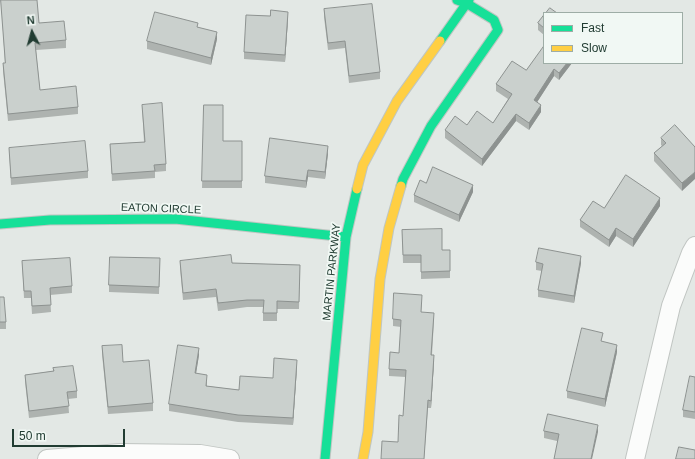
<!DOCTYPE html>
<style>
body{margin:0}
#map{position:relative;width:695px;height:459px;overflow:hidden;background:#e3e8e5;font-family:Helvetica,sans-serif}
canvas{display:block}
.legend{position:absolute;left:543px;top:12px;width:140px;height:52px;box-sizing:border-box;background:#f1f8f4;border:1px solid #9eada6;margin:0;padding:5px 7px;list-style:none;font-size:12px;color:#213c32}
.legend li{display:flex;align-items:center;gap:8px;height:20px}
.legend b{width:20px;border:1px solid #9eada6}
.north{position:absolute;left:12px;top:12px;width:40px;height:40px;-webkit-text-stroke:3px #f1f8f4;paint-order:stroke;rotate:354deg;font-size:11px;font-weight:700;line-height:16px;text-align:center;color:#213c32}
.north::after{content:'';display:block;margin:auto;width:14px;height:18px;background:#213c32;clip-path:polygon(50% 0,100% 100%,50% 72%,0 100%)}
.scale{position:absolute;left:12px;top:429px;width:113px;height:18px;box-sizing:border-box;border:2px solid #213c32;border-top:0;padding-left:5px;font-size:12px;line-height:14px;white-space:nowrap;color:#213c32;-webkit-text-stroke:3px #f1f8f4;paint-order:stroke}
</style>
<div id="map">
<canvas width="695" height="459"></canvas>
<ul class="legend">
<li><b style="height:5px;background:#16e098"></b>Fast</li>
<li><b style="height:5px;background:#ffcf43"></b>Slow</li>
</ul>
<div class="north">N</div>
<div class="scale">50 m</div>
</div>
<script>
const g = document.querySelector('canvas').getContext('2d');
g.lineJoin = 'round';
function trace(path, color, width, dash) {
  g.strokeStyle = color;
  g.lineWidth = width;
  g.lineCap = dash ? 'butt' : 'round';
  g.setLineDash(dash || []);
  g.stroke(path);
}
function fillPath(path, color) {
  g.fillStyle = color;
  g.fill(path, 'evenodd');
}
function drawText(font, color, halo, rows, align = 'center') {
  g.font = font + ' Helvetica,sans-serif';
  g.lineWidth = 3.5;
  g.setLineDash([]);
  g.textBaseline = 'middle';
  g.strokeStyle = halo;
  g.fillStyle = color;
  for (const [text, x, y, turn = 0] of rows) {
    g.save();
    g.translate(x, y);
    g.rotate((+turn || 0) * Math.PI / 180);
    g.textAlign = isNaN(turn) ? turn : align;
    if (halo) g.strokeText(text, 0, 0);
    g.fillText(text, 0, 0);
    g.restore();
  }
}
const street = new Path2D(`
 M47,459L120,453L200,454L230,459
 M635,459L671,306L691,253L695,246`);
const fast = new Path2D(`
 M440,41L469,0
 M401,186L403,179L431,126L498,30L494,20L466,3L457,0
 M0,224L50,220L175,219L346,237
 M325,459L346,237L357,189`);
const slow = new Path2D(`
 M357,189L363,165L397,101L440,41
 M363,459L368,432L380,279L389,228L401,186`);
const wall = new Path2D(`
 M1,0L39,23L66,40V48L36,50L40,90L78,107V114L8,121L3,71V63H5Z
 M324,9L380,72V79L349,83L345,48L328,50L324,17Z
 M544,15V35L538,30V23Z
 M270,16L288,19L285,62L244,59V52Z
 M198,27L217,39L211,65L147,49V41Z
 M572,63L559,80L554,76L537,102L541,112L529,130L516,121L482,166L445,138V130L467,125L493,123L508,99L496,91V84Z
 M142,105L166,164V171L155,172V178L112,181L110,144L144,142Z
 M204,105L223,141H242V188H202Z
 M661,138L695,147L682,191L654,161V153L662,146L661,145Z
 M9,148L88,171V178L11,185Z
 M328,153L325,179L308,177L306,188L265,183V176Z
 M426,183L473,192L459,222L414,202V195Z
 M660,206L633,247L616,236L609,247L580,227V220L604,208Z
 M402,230L442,250H450V278L421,279V263H403Z
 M160,258L159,294L109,292V285Z
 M22,261L72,286V293L50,295L51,312L32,314L31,298H24Z
 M180,261L232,263L300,265L299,309H277V321H263V307H247L218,311L216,297L183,300L180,268Z
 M536,262L581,263L574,303L538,297V290L542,271L536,270Z
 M0,297L6,322V329H0Z
 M422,302L421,312L434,320L432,355L434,362L431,408H428L424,459H381L398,442L403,416L406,377L389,376V369L399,353L401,327L393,326V319Z
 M102,346L123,362L153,403V411L108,414L102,354Z
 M617,352L605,407L567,398V391Z
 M199,355L196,373L207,382V386L239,390L273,378L297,367L293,425L238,422L169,411V404Z
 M53,368L77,391V398L68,399L69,413L29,418L25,382V375L53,371Z
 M695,377V419L683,417V410Z
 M544,431L598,432L557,441L544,438Z`);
const shadedWall = new Path2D(`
 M288,12V19L285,62V55Z
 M217,32V39L211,65V58Z
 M567,63H572L559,80V73Z
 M554,69V76L534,107V100Z
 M541,105V112L529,130V123Z
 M516,114V121L482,166V159Z
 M328,146V153L325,179V172Z
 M308,170V177L306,188V181Z
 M695,172V179L682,191V183Z
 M473,185V192L459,222V215Z
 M660,198V206L633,247V239Z
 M616,228V236L609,247V240Z
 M581,256V263L574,303V296Z
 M617,345V352L605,407V399Z
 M199,348V355L195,380V373Z
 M434,355V362L431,408V401Z
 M297,360V367L293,425V418Z
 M598,425V432L592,459H591Z`);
const building = new Path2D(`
 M1,0H37L39,23L64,21L66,40L35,43L40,90L76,86L78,107L8,114L3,63H5Z
 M372,4L380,72L349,76L345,41L328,43L324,9Z
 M550,8L557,13H546Z
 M271,10L288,12L285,55L244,52L246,15L270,16Z
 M155,12L198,23L197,27L217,32L211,58L147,41Z
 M544,15V28L538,23Z
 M544,46V63H567L559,73L554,69L534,100L541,105L529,123L516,114L482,159L445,130L455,116L467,125L477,111L493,123L512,94L496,84L512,61L526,70Z
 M162,103L166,164L154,165L155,171L112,174L110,144L145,142L142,105Z
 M204,105H223V141H242V181H202Z
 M675,125L695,147V172L682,183L654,153L666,143L661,138Z
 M270,138L328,146L325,172L308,170L306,181L265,176Z
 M85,141L88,171L11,178L9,148Z
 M433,167L473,185L459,215L414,195L420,180L426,183Z
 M626,175L660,198L633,239L616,228L609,240L580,220L593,201L604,208Z
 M442,229V250H450V271L421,272V255H403L402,230Z
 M539,248L581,256L574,296L538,290L543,264L536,262Z
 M231,255L232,263L300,265L299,302L277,301V313H263L264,300H247L218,303L216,289L183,293L180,261Z
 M110,257L160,258L159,287L109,285Z
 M70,258L72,286L50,288L51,305L32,306L31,291H24L22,261Z
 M394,293L422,295L421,312L434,313L431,355H434L431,401L428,400L424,459H381L382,441L398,442L399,415L403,416L406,370L389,369L390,352L399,353L401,320L393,319Z
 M0,297H4L6,322H0Z
 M582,328L603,333L601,341L617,345L605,399L567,391Z
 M122,345L123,362L149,360L153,403L108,407L102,346Z
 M178,345L199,348L195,373L207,375L206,386L239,390L240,376L273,378L274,358L297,360L293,418L238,415L169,404Z
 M73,366L77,391L67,392L69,406L29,411L25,375L54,371L53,368Z
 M690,376L695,377V412L683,410Z
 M548,414L598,425L591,459H554L559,434L544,431Z
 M679,447L695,450V459H676Z`);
const streetNames = [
 ["EATON CIRCLE",161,209,2],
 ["MARTIN PARKWAY",332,272,-84]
];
trace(street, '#c0c5c2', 20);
trace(fast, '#bfc6c2', 11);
trace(slow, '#bfc6c2', 11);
trace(street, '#fbfcfb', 18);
trace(fast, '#16e098', 9);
trace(slow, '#ffcf43', 9);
fillPath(wall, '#aeb3b0');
fillPath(shadedWall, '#8d9290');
fillPath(building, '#cad0cd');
trace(building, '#8d9290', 1);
drawText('11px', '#213c32', '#f1f8f4', streetNames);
</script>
